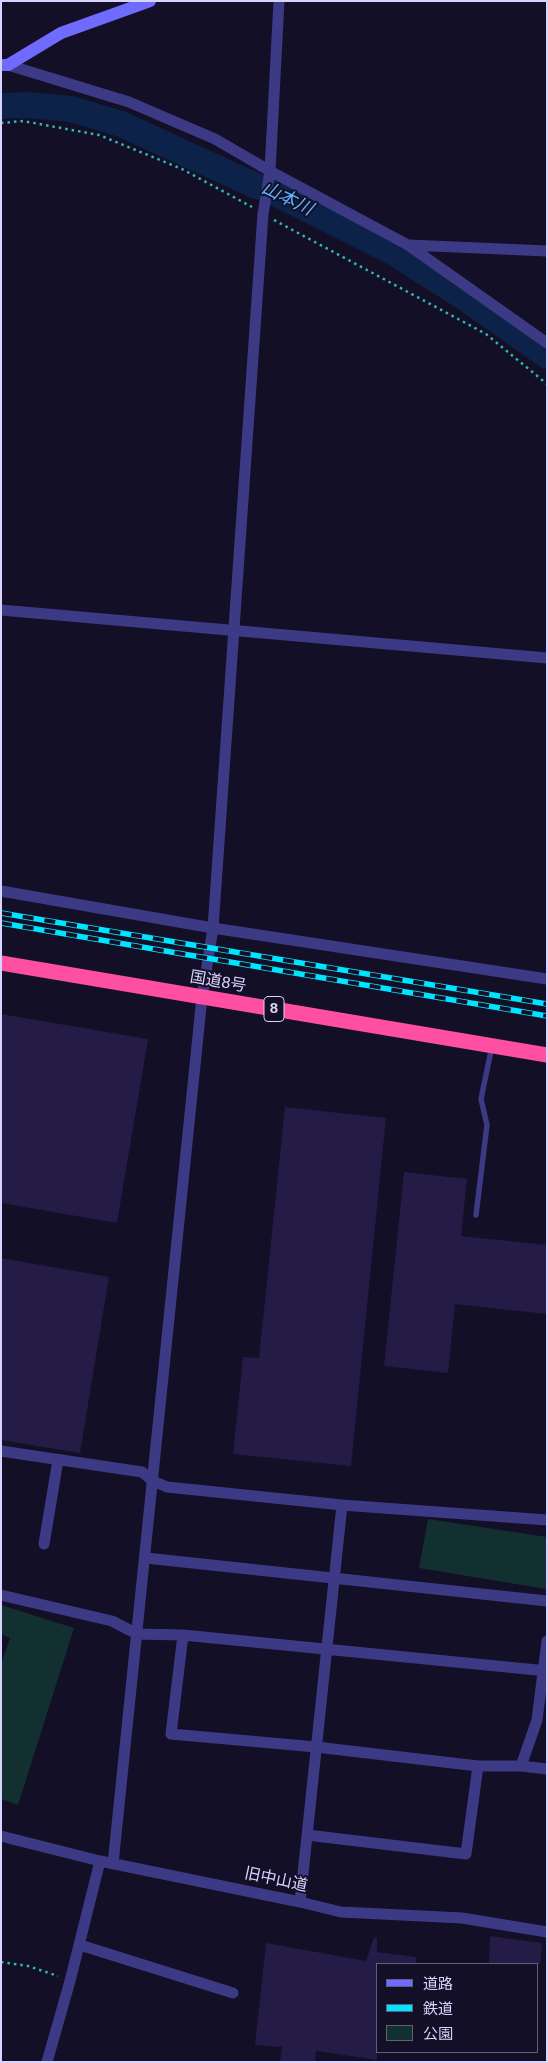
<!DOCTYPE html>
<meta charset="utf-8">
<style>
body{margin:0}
#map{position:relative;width:548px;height:2063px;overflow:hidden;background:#130f26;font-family:Arial,"Noto Sans JP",sans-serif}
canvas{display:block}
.frame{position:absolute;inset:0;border:2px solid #d9d4ff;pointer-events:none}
.legend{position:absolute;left:376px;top:1963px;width:162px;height:90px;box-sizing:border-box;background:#130f26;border:1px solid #625e7d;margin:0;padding:6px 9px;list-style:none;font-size:15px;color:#d9d4ff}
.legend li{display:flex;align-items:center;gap:10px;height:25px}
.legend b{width:25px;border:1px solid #625e7d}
</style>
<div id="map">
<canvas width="548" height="2063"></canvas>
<div class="frame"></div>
<ul class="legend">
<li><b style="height:6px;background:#6f6bff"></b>道路</li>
<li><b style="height:6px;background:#00e5ff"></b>鉄道</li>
<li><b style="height:14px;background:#12302f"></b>公園</li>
</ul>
</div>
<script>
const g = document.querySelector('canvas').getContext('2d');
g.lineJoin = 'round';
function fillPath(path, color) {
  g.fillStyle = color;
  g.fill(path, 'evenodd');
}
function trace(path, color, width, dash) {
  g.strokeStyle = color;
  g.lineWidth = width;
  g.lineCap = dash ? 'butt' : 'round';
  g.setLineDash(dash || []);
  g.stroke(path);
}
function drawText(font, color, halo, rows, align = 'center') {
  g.font = font + ' Arial,"Noto Sans JP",sans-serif';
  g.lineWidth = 4;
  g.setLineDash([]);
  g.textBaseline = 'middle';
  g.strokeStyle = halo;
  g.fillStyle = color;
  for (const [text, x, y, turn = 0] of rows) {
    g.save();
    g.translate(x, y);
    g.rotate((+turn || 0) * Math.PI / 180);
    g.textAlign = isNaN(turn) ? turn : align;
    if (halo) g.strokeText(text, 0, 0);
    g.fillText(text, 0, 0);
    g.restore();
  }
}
const green = new Path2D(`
 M428,1519L547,1537L546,1589L419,1568Z
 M1,1605L74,1628L18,1805L1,1799V1664L10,1638L1,1634Z`);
const river = new Path2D(`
 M1,106L27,105L71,109L121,124L254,185L271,191L396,254L465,298L547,356`);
const building = new Path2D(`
 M1,1014L148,1039L117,1223L1,1203Z
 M285,1107L386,1118L351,1466L233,1454L243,1357L259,1358Z
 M404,1172L467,1179L461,1236L547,1245V1314L455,1304L448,1373L384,1366Z
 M1,1258L109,1277L80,1453L1,1440Z
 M490,1936L542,1943L540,1964H489Z
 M374,1937L377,1938V1952L416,1957V1964H377V2060L316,2051L315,2062H280L282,2047L255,2045L266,1943L366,1961Z`);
const path = new Path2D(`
 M1,123L23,121L99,135L182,169L252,207
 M274,220L486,334L547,384
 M1,1962L28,1966L58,1976`);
const lane = new Path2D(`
 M476,1215L487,1125L481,1099L492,1046`);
const street = new Path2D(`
 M8,65L129,102L215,139L270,171L408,245L547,343
 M409,245L547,251
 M1,610L547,658
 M1,891L213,928L547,979
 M1,1451L142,1472L153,1481L167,1487L342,1505L547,1520
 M44,1544L58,1460
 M146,1558L547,1601
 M1,1595L112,1621L137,1634L183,1635L547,1671
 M183,1635L171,1734L316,1747L478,1766H521L547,1769
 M521,1766L537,1720L547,1641
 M307,1835L466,1854L478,1766
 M1,1836L100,1861L300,1902L341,1912L462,1918L547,1932
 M113,1864L202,997L213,928L263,214L270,171L279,1
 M300,1902L342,1505
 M80,1945L233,1993
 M47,2062L70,1981L100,1861`);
const secondary = new Path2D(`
 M1,65H8L61,33L150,1`);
const highway = new Path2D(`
 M1,963L547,1055`);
const rail = new Path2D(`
 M1,913L547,1004
 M1,923L547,1016`);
const shields = [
 [274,1009,20]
];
const shieldNames = [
 ["8",274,1009]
];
const streetNames = [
 ["国道8号",218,982,10],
 ["旧中山道",276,1880,12]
];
const waterNames = [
 ["山本川",287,199,26]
];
fillPath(green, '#12302f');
trace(river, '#0c2248', 26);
fillPath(building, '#241b47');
trace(path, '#2fb8b0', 2.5, [2.5, 4]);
trace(lane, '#3d3a85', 5.5);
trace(street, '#3d3a85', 11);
trace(secondary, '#6f6bff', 12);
trace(highway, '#ff4fa3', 15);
trace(rail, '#00e5ff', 5.5);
trace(rail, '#130f26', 4, [11]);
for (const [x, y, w] of shields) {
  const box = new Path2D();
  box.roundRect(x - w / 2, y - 12.5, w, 25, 4);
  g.fillStyle = '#130f26';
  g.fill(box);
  trace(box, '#d9d4ff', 1);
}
drawText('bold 15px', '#d9d4ff', null, shieldNames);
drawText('16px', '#d9d4ff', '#130f26', streetNames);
drawText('italic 18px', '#62b6ff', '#130f26', waterNames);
</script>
